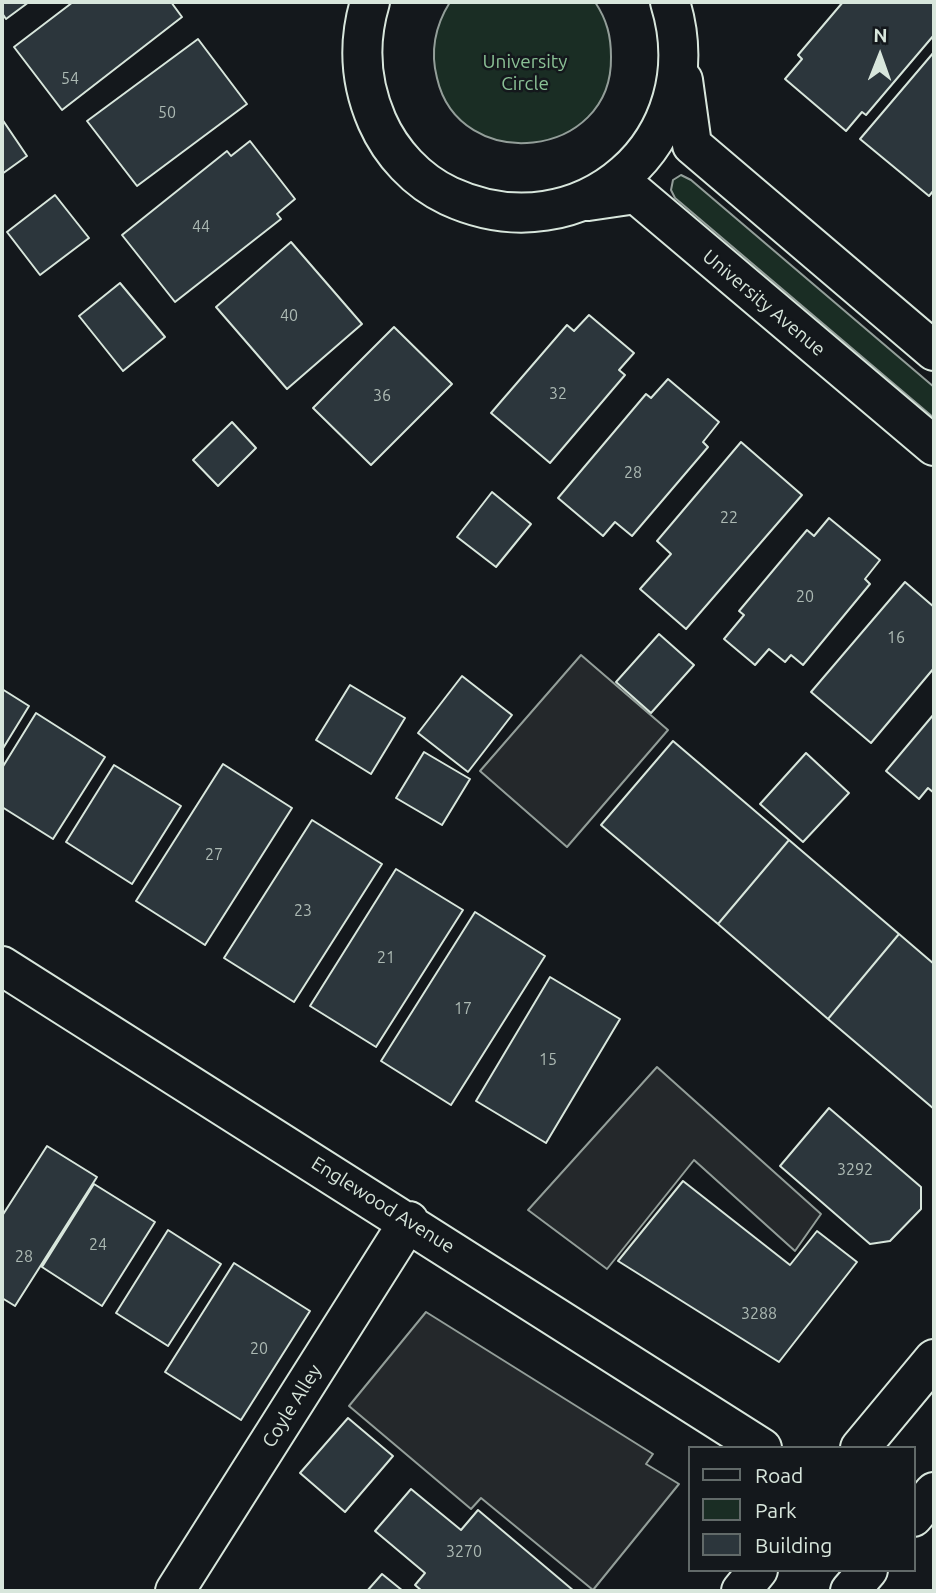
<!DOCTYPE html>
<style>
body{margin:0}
#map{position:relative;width:936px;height:1593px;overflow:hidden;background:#14181c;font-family:Ubuntu,sans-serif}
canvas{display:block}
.frame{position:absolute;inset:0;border:4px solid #d8e6dc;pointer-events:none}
.legend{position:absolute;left:688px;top:1446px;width:228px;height:126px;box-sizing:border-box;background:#14181c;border:2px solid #626a69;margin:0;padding:9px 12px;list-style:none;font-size:21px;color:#d8e6dc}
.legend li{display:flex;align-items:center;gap:14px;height:35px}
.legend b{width:35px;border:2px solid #626a69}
.north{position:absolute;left:845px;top:21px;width:70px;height:70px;-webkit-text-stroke:5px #14181c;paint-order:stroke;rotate:1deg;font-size:19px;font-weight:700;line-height:28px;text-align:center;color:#d8e6dc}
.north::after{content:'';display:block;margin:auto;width:24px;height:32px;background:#d8e6dc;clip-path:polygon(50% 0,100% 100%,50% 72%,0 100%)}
</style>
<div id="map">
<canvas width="936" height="1593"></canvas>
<div class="frame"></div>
<ul class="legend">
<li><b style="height:9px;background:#14181c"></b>Road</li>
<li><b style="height:19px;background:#1a2d24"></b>Park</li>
<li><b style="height:19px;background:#2c363c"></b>Building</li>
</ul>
<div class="north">N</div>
</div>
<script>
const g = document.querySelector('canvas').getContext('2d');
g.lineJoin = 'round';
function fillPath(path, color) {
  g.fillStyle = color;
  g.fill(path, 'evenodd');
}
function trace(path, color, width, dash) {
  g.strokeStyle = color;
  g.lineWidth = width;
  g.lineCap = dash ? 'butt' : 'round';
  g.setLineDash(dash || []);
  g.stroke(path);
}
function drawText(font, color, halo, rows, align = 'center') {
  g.font = font + ' Ubuntu,sans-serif';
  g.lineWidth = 5;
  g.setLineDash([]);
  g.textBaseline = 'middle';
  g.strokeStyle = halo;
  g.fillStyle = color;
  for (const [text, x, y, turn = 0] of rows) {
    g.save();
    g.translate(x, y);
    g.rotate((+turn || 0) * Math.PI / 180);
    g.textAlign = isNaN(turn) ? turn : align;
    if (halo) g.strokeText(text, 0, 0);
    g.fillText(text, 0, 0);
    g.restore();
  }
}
const green = new Path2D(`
 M450,2H595C607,20 611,36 611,57C613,160 459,175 437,78C430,51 435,26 450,2Z
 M681,175L691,180L934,387V418L675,198L671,190L673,180Z`);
const parking = new Path2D(`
 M581,655L668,730L567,847L480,771Z
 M657,1067L821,1214L795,1251L694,1160L607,1269L528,1210Z
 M426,1312L653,1454L646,1464L679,1484L593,1590L481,1498L471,1509L349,1406Z`);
const building = new Path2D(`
 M2,2H29L6,19L2,13Z
 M73,2H171L182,17L62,110L14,47Z
 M843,2H934V35L866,115L862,112L846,131L785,79L802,59L798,55Z
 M198,39L247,104L137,186L87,121Z
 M934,52V190L929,196L860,139Z
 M2,119L27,156L2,174Z
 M250,141L295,199L277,214L281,219L175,302L122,235L227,151L231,156Z
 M55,195L89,238L40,275L7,232Z
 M291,242L362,324L287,389L216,307Z
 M120,283L165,337L123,371L79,316Z
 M589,315L634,353L619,370L625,375L550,463L491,413L567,325L574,331Z
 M394,327L452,384L371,465L313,408Z
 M668,379L719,422L703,442L708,447L632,536L615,522L603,536L558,498L646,394L651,398Z
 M232,422L256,448L218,486L193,460Z
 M741,442L802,495L686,629L640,589L671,554L657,541Z
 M492,492L531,524L496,567L457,537Z
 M829,518L880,560L865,579L870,584L803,665L791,655L785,662L769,649L755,665L724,639L744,615L739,611L807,530L814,536Z
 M905,582L934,607V668L871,743L811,692Z
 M659,634L694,665L651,713L616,682Z
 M462,676L512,715L468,772L418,733Z
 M350,685L405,718L371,774L316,740Z
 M2,689L29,706L2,750Z
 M36,713L105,757L53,839L2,807V768Z
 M934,714V793L928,788L919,799L886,771Z
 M673,741L789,840L718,924L601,825Z
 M424,752L470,779L442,825L396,798Z
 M806,753L849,793L803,842L760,804Z
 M223,764L292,808L205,945L136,901Z
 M114,765L181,806L132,884L66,842Z
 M312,820L382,864L294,1002L224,958Z
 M789,840L899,934L828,1019L718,924Z
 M396,869L463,910L376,1047L310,1006Z
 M475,912L545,956L451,1105L381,1061Z
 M899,934L934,964V1109L828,1019Z
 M550,977L620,1019L546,1143L476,1101Z
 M829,1108L921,1187V1209L890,1241L870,1244L780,1166Z
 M47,1146L97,1177L15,1306L2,1298V1216Z
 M683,1181L790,1265L817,1231L857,1262L779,1362L618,1261Z
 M94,1184L155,1222L102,1306L42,1267Z
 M168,1230L221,1264L168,1346L116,1313Z
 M234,1263L310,1311L241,1420L165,1372Z
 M348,1418L393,1456L345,1512L300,1473Z
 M411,1489L461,1530L478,1510L574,1591H422L415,1585L425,1573L375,1531Z
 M382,1574L403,1591H367Z`);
const minor = new Path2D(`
 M370,2C358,42 360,82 377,121C391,153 417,181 449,196C581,257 713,140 670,2
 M683,80L692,145L934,351
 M588,201L636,194L934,446
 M2,966L762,1448
 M175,1591L409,1221`);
const major = new Path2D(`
 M860,1448L934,1359
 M913,1517L934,1492
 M741,1591L758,1570
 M850,1591L868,1570`);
const numberNames = [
 ["54",70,79],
 ["50",167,113],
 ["44",201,227],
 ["40",289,316],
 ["32",558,394],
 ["36",382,396],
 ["28",633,473],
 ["22",729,518],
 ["20",805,597],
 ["16",896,638],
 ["27",214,855],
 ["23",303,911],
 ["21",386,958],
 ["17",463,1009],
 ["15",548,1060],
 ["3292",855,1170],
 ["24",98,1245],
 ["28",24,1257],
 ["3288",759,1314],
 ["20",259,1349],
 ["3270",464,1552]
];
const parkNames = [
 ["University",525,62],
 ["Circle",525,84]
];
const streetNames = [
 ["University Avenue",764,303,40],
 ["Englewood Avenue",383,1205,32],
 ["Coyle Alley",292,1406,-58]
];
fillPath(green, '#1a2d24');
trace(green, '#939e99', 2);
fillPath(parking, '#24282b');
trace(parking, '#939e99', 2);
fillPath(building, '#2c363c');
trace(building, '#d8e6dc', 2);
trace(minor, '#d8e6dc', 42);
trace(major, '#d8e6dc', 42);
trace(minor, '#14181c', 38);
trace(major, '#14181c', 38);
drawText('16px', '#adbab4', null, numberNames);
drawText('19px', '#8ac095', '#14181c', parkNames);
drawText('19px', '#d8e6dc', '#14181c', streetNames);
</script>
